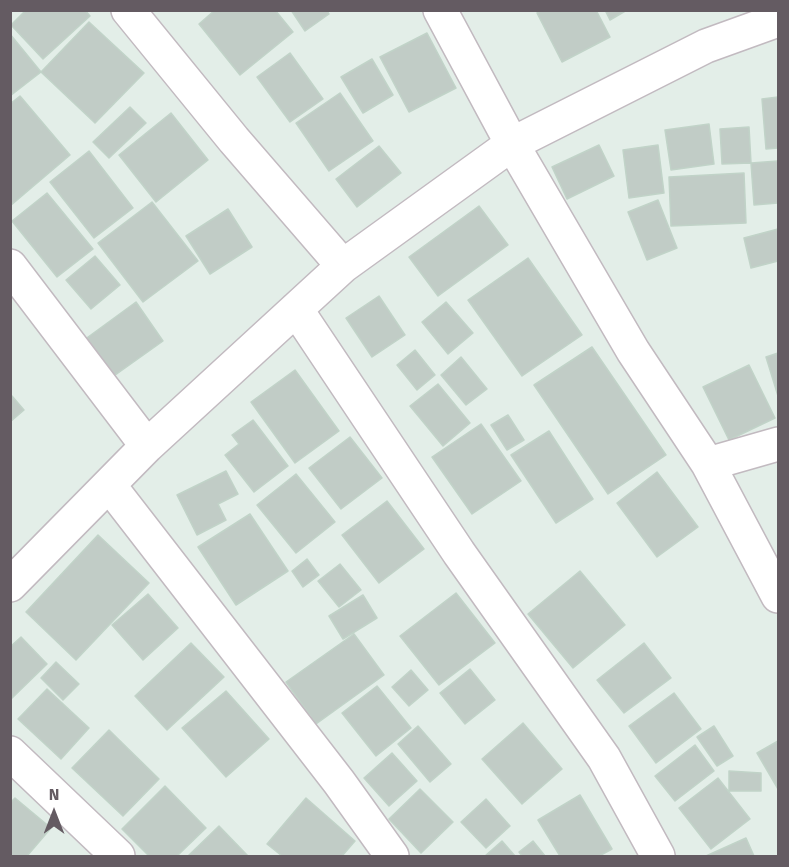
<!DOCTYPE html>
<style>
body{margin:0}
#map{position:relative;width:789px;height:867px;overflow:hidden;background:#e3eee8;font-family:"Fira Sans",sans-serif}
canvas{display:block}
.frame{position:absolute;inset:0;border:12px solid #645b62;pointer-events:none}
.north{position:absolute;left:24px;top:783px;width:60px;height:60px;-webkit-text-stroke:4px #fff;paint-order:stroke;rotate:0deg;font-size:16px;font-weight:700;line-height:24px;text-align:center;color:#645b62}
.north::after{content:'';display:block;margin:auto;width:21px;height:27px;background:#645b62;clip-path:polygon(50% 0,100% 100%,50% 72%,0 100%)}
</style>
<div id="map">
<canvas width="789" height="867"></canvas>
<div class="frame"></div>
<div class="north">N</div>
</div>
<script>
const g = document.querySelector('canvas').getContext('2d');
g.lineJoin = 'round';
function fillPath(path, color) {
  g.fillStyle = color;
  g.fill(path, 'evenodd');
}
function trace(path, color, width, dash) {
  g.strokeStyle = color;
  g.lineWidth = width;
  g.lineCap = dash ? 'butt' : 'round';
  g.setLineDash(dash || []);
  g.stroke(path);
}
const building = new Path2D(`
 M26,10H85L90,16L43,59L11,25Z
 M215,10H275L293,32L240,75L199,24Z
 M291,10H327L329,14L305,31Z
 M542,10H596L610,37L562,62L537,13Z
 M605,10H627L610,20Z
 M89,22L144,73L95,123L41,72Z
 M427,33L456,88L409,112L380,57Z
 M10,34L41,72L10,96Z
 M290,53L323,99L290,122L257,77Z
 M372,59L393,95L363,113L341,77Z
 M340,93L373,141L329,171L296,123Z
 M20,96L70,155L10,206V104Z
 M778,97V148L766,149L762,99Z
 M130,107L146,123L109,158L93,142Z
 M171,113L208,160L156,202L119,155Z
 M709,124L714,164L671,170L665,130Z
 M749,127L751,163L722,164L720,129Z
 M599,145L614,176L567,199L552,167Z
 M658,145L664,193L629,198L623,150Z
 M379,146L401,173L357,207L336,179Z
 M89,151L133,208L94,238L50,182Z
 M778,161V203L754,205L751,163Z
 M744,173L746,223L671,226L669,177Z
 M47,193L93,249L57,277L12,221Z
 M658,200L677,248L647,260L628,212Z
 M152,202L198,261L143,302L98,243Z
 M479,206L508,245L438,296L409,257Z
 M228,209L252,247L210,274L186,236Z
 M778,229V261L751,268L744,238Z
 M95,256L120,285L91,309L66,280Z
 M528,258L582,335L522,376L468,300Z
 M379,296L405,335L372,357L346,318Z
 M136,302L163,341L111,378L84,340Z
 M446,302L473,333L448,354L422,322Z
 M592,347L666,455L608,494L534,385Z
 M415,350L435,375L417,390L397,365Z
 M778,353V396L766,357Z
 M461,357L487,389L466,405L441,375Z
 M749,365L775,418L729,440L703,387Z
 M295,370L339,431L295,463L251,402Z
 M438,384L470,423L443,446L410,406Z
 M12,396L24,410L10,422V397Z
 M508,415L524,440L507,450L491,425Z
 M253,420L288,466L254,492L225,455L239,444L232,435Z
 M481,424L521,481L472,514L432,457Z
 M549,431L593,499L556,523L511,455Z
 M350,437L382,478L341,509L309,468Z
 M226,471L238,494L218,504L226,520L197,535L177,495Z
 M657,472L698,527L657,557L617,503Z
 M296,474L335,522L296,553L257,505Z
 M387,501L424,549L379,583L342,535Z
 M250,514L288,571L236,605L198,547Z
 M98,535L149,583L76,660L26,612Z
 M307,559L319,575L303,587L292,571Z
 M340,564L361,590L339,607L318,581Z
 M580,571L625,625L573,668L528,614Z
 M456,593L495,643L439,685L400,636Z
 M148,594L178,628L143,660L112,625Z
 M363,595L377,618L343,639L329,616Z
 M354,634L384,675L316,724L286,682Z
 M21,637L47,664L10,700V647Z
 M191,643L224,677L167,730L135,696Z
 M644,643L671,678L624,713L597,680Z
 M56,662L79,684L63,700L41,678Z
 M470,669L495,700L465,724L440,693Z
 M411,670L428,690L409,706L392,687Z
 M377,686L411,728L376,756L342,713Z
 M47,689L89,728L61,759L18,719Z
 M226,691L269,739L226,777L182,728Z
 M674,693L701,729L656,763L629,726Z
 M523,723L562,769L522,804L482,759Z
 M418,726L451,764L430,782L398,744Z
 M714,726L733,756L717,766L697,737Z
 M109,730L159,779L123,816L72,768Z
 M778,741V789L757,753Z
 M695,745L714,771L675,801L655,776Z
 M392,753L417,781L389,806L364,778Z
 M729,771L761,773V791H729Z
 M718,778L750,819L711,849L679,808Z
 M165,786L206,828L177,856H149L122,829Z
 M420,789L453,822L421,853L389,819Z
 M580,795L612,849L599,856H560L538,820Z
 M15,798L51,828L27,856H10V803Z
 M306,798L355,841L342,856H282L267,844Z
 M486,799L510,826L486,848L461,822Z
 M219,826L248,856H188Z
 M746,838L754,856H706Z
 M502,841L515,856H485Z
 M533,841L545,856H522L519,852Z`);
const minor = new Path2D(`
 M128,10L234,140L343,266
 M440,10L512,144L633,351L708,464L778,596
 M10,266L147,446
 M296,309L459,553L604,758L658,856
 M708,464L778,444
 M109,485L339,782L392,856
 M10,585L147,446L343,266L512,144L706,46L778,20
 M10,753L118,856`);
fillPath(building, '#c1ccc6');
trace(building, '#c1d3c8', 1.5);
trace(minor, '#c2bac0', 36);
trace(minor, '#fff', 33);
</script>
